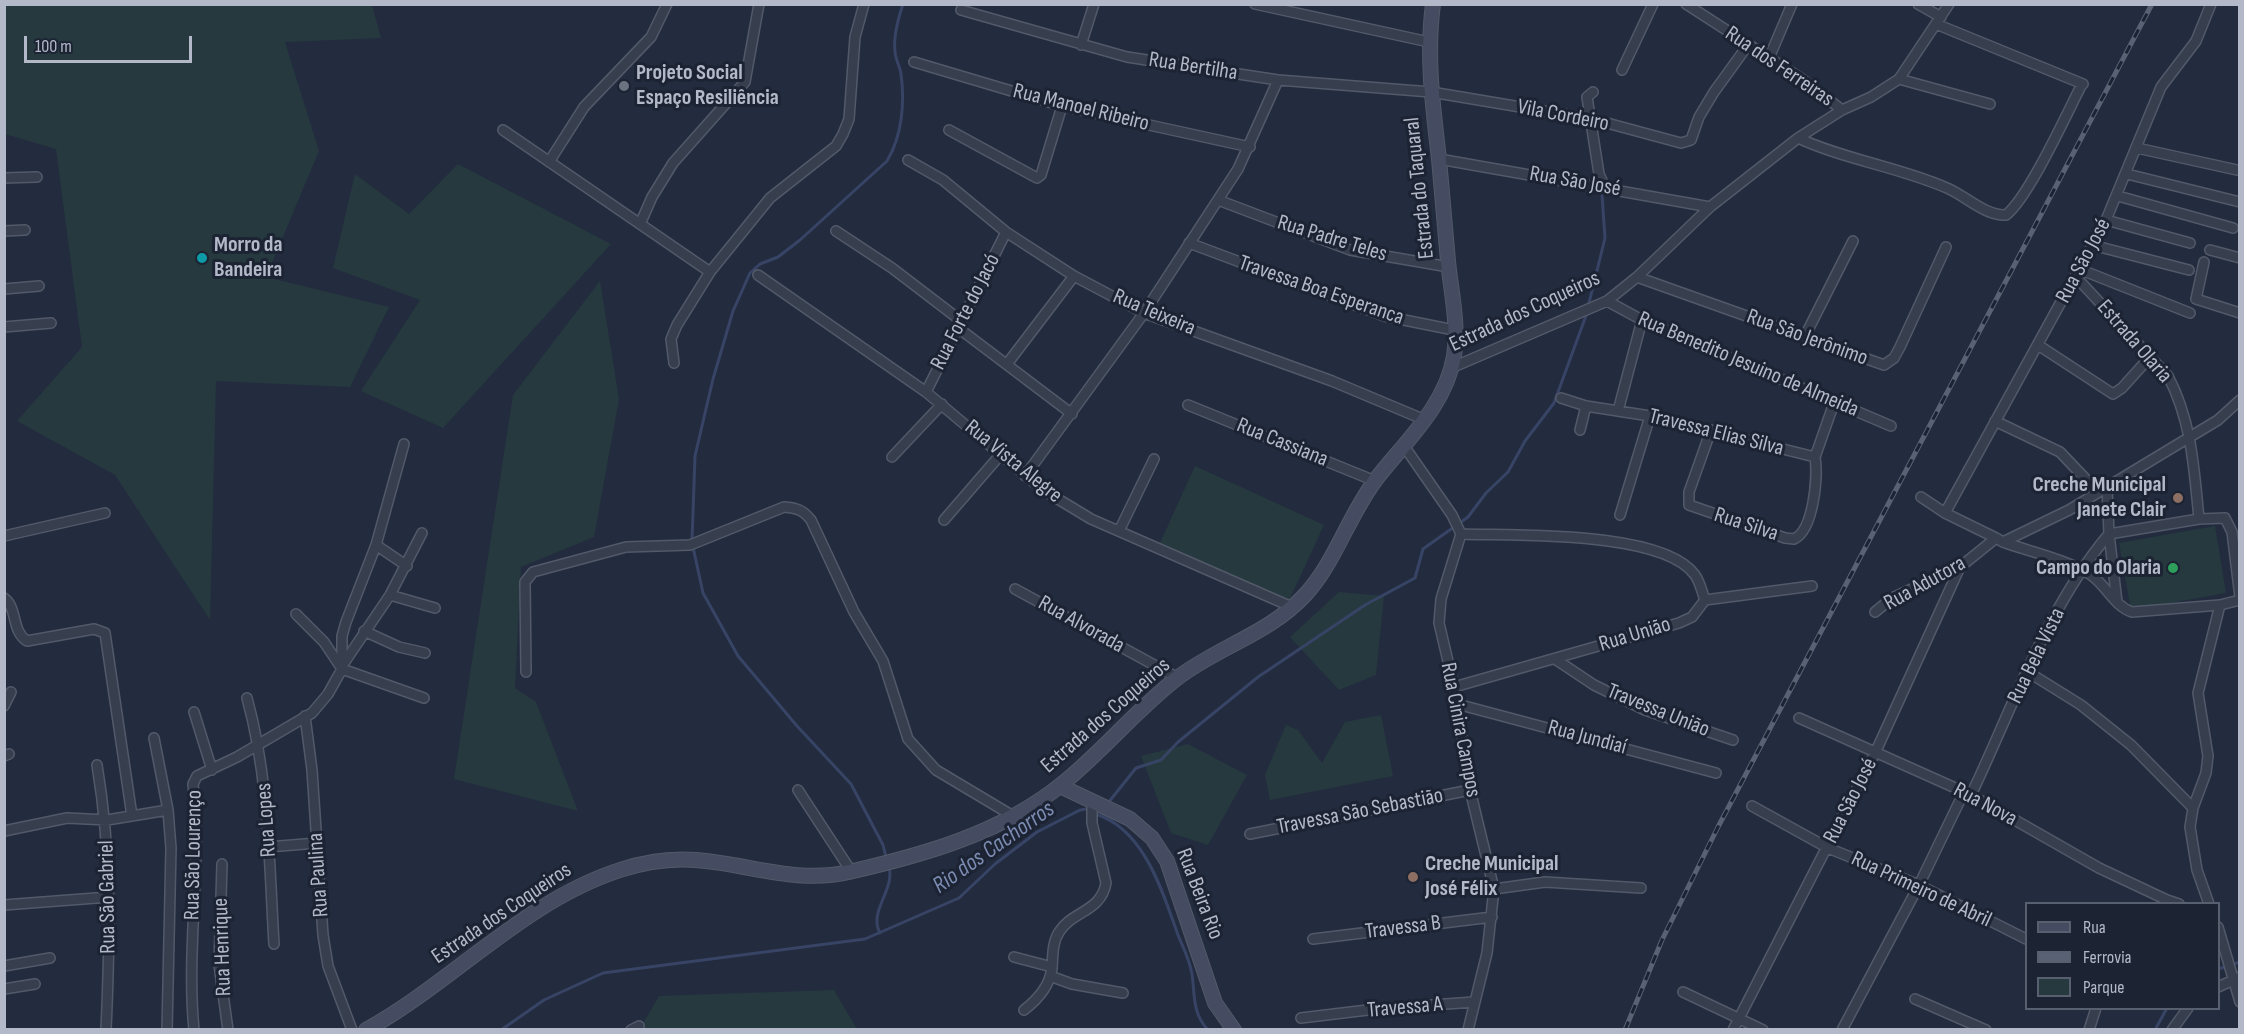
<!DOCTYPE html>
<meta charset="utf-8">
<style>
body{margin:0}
#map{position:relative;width:2244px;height:1034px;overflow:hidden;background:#232b3e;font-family:"Sofia Sans Condensed",sans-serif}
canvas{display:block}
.frame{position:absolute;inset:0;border:6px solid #b3b9c9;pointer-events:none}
.legend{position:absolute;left:2025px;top:902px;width:195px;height:108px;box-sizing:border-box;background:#1c2333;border:2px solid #585f6f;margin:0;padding:8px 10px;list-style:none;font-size:18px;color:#b3b9c9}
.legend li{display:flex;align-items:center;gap:12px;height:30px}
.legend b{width:30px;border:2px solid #585f6f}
.scale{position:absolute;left:24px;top:36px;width:168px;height:27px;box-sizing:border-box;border:3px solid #b3b9c9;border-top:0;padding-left:8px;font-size:18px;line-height:21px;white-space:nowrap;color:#b3b9c9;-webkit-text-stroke:4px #1c2333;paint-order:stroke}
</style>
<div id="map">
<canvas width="2244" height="1034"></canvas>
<div class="frame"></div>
<ul class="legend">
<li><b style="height:8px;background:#454c61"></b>Rua</li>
<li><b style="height:8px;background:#596175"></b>Ferrovia</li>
<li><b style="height:16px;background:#25393f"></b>Parque</li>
</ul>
<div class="scale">100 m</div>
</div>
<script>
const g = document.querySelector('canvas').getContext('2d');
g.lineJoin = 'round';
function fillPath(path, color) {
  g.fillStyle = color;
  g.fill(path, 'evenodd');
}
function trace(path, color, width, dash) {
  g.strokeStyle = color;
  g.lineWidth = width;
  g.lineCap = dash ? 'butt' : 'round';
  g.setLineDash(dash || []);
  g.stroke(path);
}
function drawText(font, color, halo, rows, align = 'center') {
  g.font = font + ' "Sofia Sans Condensed",sans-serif';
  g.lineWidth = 6;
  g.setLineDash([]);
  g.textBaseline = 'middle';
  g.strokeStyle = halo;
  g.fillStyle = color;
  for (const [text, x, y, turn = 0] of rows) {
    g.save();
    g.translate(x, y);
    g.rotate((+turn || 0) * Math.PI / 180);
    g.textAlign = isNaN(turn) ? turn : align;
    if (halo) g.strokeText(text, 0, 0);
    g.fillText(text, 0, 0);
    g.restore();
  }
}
const green = new Path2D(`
 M4,5H372L381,38L285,42L319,151L266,277L389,307L350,387L216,381L210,620L115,475L17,421L82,347L56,149L5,134Z
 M458,164L611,244L443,428L361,391L420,300L333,268L355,174L409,214Z
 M600,281L619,399L594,537L521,567L515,688L536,702L578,811L454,779L513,395Z
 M1195,466L1324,525L1288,603L1159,545Z
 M2215,526L2226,593L2131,610L2119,543Z
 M1339,592L1384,596L1376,675L1339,690L1290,637Z
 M1381,715L1393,776L1270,800L1265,775L1286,725L1298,730L1322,763L1345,722Z
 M1188,744L1247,775L1208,845L1171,833L1141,756Z
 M834,990L857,1029L639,1030L659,996Z`);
const stream = new Path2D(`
 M1588,307L1605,238L1602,195L1597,178
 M692,541L695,456L713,379L733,311L750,273L760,264L778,257L800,240L887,161C902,136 905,103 901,74C900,66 895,59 895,51C893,36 898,19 903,4
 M693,547L703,593L738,656L797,726L851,784L883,845L886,857
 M1108,803L1136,768L1161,760L1178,742L1258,677L1365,605L1415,578L1423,549L1468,517L1486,493L1508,472L1525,441L1554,403L1587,313
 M1081,810L1091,808
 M1095,814C1144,828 1163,893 1178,935C1183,947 1190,961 1192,974C1195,995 1192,1013 1208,1030
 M880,933C868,911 895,891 889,867
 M2218,969L2240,962
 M501,1030L544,1000L603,973L865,939L959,898L995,864L1037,832L1080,810
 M2155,1030L2167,1008`);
const street = new Path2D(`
 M1255,4L1429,42
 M1686,4L1802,79L1842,110
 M1918,4L1941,17
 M961,10L1127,57L1278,80L1431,92L1592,119L1681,143L1691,140L1699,117L1714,92L1748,45
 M1936,24L2083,84
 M1081,45L1094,4
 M1769,58L1792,4
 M914,62L1062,106L1250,147
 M1622,70L1653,4
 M1899,79L1990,104
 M1593,92L1587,97L1599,174L1605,187
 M503,130L710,272
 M949,130L1037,178L1041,175L1062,106
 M1798,138C1846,160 1899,167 1947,188C1966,196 1985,216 2006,215C2029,197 2067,113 2082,84
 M2137,148L2237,170
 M1439,159L1710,207
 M908,160L943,180L1006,232L1074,276L1144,313L1332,381L1425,420
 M549,162L584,107L651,37L667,4
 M2127,174L2240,202
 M4,178L37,177
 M2118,196L2233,228
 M1218,200L1350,250L1449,267
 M2106,220L2190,243
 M641,222L652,197L673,163L745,82L759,4
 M4,231L25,230
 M836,231L892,268L960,320
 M1189,243L1384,316L1454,330
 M2092,245L2189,270
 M2210,250L2240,258
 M2204,262L2196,299L2240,313
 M2079,269L2190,313
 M758,275L926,392L1043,490L1091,519L1292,607
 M1637,277L1884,365L1894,358L1900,347L1946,247
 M2076,277L2168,376C2192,422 2194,469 2199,519
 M4,289L39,286
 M1607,301L1642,320L1891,426
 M4,327L51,323
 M957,327L1072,414
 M1805,336L1853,241
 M2038,345L2113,394L2122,388L2149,358
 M674,363L671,339L677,325L710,272L770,198L836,146L843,134L849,119L855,37L864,4
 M1007,364L1074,276
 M1451,368L1607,301L1637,277L1710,207L1798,138L1842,110L1871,97L1899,79L1949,4
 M926,392L1006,232
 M1561,398L1586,406L1650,416L1815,457L1834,403
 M1188,405L1375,481
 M1618,411L1642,320
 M1995,421L2060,452L2098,492
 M1580,430L1586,406
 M1711,430L1689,492V505L1785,538L1794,539C1814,530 1818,476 1815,457
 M1404,446L1452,515L1461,534L1441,599L1439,623L1454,687L1470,790L1494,889L1487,953L1468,1030
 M892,457L942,404
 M1025,476L1144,313L1238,169L1278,80
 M2107,487L2109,534L2117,602
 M1921,497L1945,513L1996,538
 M1945,513L2106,220L2161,87L2196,41L2211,4
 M1620,515L1650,416
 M944,520L1001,454
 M1119,531L1154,459
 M1461,534C1513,536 1663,530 1695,575C1700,582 1702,592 1705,600
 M2109,534L2199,519L2225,518L2232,532L2240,597
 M4,536L105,513
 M2003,542C2031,552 2065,559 2091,575C2106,585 2114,606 2132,612L2220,605L2240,600
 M376,545L407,566
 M1015,589L1178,678
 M390,595L435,608
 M4,598C18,608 11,631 27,641L94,629L105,633L132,816
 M1705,600L1812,586
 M1875,612L1892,598L1960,567L1996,538L2003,542L2069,510L2218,420L2240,400
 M296,614L324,642L342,669L424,698
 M364,631L399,647L425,653
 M1555,659L1594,685L1645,710L1733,740
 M344,663L390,595L422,533
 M526,672L525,582L533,572L626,547L690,545L784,507C797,508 803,510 811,520L854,612L883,661L908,739L936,770L1013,816
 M2028,672L2081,705L2131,745L2193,808
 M1454,687L1679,623L1692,617L1705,600
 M247,698C269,778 269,861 274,944
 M1457,704L1716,773
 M4,706L11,692
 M194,712L212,770
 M305,716L312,770L323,935L328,966L352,1030
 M1799,718L1971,795L2099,868L2167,900
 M154,738L168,810L171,848L167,1030
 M4,756L9,754
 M97,765C112,854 110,940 106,1030
 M798,790L851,871
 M1971,795C2012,709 2047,607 2109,534
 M1752,806L1828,848L1919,885L2026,939
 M4,831L67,818L107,820L168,810
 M1250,834L1470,790
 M268,847L317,843
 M222,864L219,965L228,1030
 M1494,889L1545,882L1641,888
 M2164,904L2167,900L2179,904
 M2209,904L2197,870L2190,827L2193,808L2206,773L2208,756L2198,693L2220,605
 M4,905L109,897
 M2218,927L2240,1002
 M1313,939L1492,917
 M1014,957L1052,967
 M4,966L50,958
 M1050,976L1072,984L1123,993
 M2218,987L2240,977
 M4,989L35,984
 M1683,992L1763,1030
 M1915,999L1986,1030
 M1024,1010C1037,1000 1050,985 1052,968C1053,956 1052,943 1059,932C1072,911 1101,912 1106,883L1092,823V802
 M1301,1018L1376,1009L1474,1002
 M194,1030C186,948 202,866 193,784L197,776L237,757L312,713L328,694L342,669V636L346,622L376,545L404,444
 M631,1030L639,1026
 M1733,1030L1876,751L1960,567
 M1842,1030L1919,885L1964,792
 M2089,1030L2096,1008
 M2172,1030L2188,1008`);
const secondary = new Path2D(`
 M1060,786L1130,819L1152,838L1167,861L1215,1003L1234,1030
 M366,1030C453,982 524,901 620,870C644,862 671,858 696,860C749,864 796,884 849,872C923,855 1002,833 1062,784C1102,752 1135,711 1176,679C1217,647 1269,634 1305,595C1335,563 1349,514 1377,478C1406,441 1446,405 1454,356C1459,326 1451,291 1448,261C1445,227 1442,193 1439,159C1433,107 1426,57 1433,4`);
const rail = new Path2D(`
 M1625,1030L1662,940L1718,827L2152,4`);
const markers = [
 [624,86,6,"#6b7280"],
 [202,258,6,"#0f9aa8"],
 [2178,498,6,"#8d6e63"],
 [2173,568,6,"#2e9e5b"],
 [1413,877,6,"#8d6e63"]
];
const streetNames = [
 ["Rua Bertilha",1193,67,9],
 ["Rua dos Ferreiras",1779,67,34],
 ["Rua Manoel Ribeiro",1081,108,14],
 ["Vila Cordeiro",1563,116,11],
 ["Rua São José",1575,182,10],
 ["Estrada do Taquaral",1420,188,-96],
 ["Rua Padre Teles",1332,239,17],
 ["Rua São José",2084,261,-62],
 ["Travessa Boa Esperanca",1321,291,19],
 ["Rua Forte do Jacó",966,312,-63],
 ["Estrada dos Coqueiros",1525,312,-25],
 ["Rua Teixeira",1154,313,23],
 ["Rua São Jerônimo",1807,338,20],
 ["Estrada Olaria",2134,342,49],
 ["Rua Benedito Jesuino de Almeida",1748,365,23],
 ["Travessa Elias Silva",1716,433,14],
 ["Rua Cassiana",1282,443,22],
 ["Rua Vista Alegre",1013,462,39],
 ["Rua Silva",1746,525,18],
 ["Rua Adutora",1925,584,-29],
 ["Rua Alvorada",1081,625,29],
 ["Rua União",1635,635,-17],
 ["Rua Bela Vista",2037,656,-64],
 ["Travessa União",1658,711,22],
 ["Estrada dos Coqueiros",1106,716,-41],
 ["Rua Cinira Campos",1460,730,79],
 ["Rua Jundiaí",1587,738,15],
 ["Rua São José",1851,801,-63],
 ["Rua Nova",1985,805,28],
 ["Travessa São Sebastião",1360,812,-11],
 ["Rua Lopes",267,820,-94],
 ["Rua São Lourenço",194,855,-89],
 ["Rua Paulina",319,875,-94],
 ["Rua Primeiro de Abril",1921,890,25],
 ["Rua Beira Rio",1199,894,69],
 ["Rua São Gabriel",108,897,-91],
 ["Estrada dos Coqueiros",502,914,-34],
 ["Travessa B",1403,928,-7],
 ["Rua Henrique",223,947,-92],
 ["Travessa A",1405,1008,-5]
];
const poiNames = [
 ["Projeto Social",636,73],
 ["Espaço Resiliência",636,98],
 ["Morro da",214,245],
 ["Bandeira",214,270],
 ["Creche Municipal",2166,485,"right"],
 ["Janete Clair",2166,510,"right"],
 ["Campo do Olaria",2161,568,"right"],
 ["Creche Municipal",1425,864],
 ["José Félix",1425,889]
];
const waterNames = [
 ["Rio dos Cachorros",994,848,-35]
];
fillPath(green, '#25393f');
trace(stream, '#374465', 3);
trace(street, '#525969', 12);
trace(secondary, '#525969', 16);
trace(street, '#373e4e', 9);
trace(secondary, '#454c61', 14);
trace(rail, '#596175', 5);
trace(rail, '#1c2333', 3, [9]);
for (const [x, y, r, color] of markers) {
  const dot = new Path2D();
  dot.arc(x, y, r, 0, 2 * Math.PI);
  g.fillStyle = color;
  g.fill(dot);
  trace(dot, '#1c2333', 2);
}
drawText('22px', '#b3b9c9', '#1c2333', streetNames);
drawText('bold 22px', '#b3b9c9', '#1c2333', poiNames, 'left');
drawText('italic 24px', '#7b8bb1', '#1c2333', waterNames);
</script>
